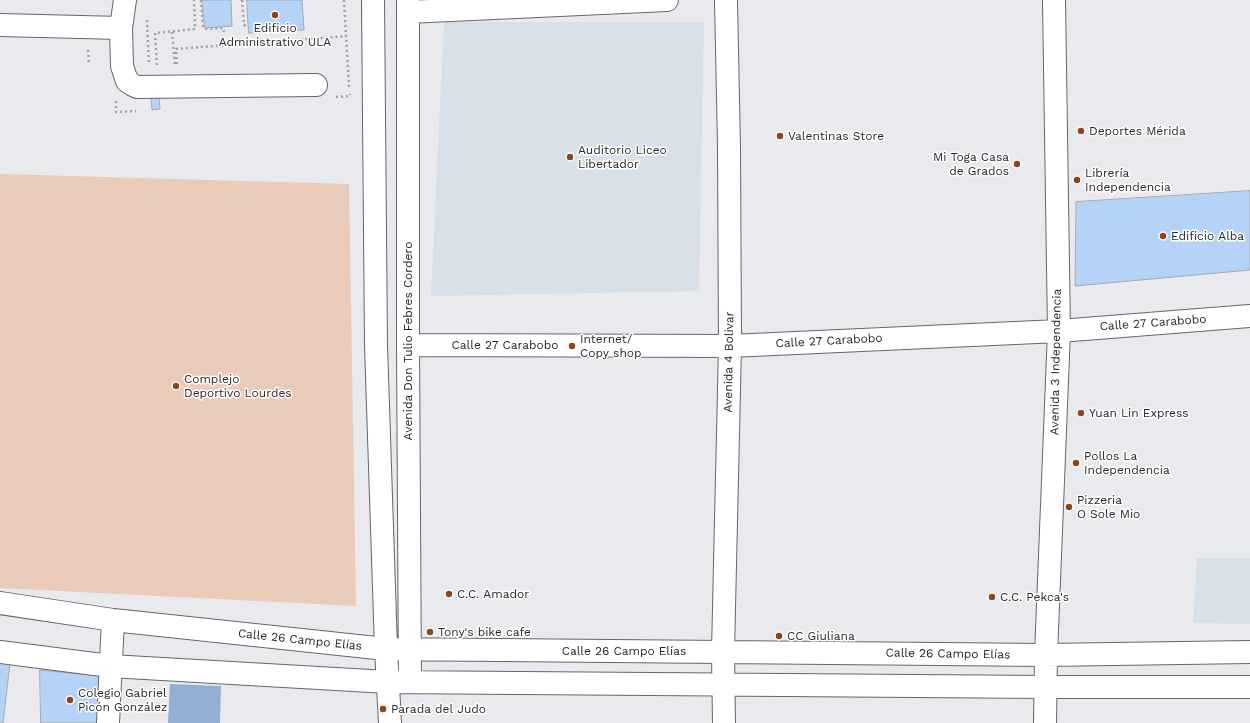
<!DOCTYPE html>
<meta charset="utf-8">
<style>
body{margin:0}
canvas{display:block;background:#e8eaee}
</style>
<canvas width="1250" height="723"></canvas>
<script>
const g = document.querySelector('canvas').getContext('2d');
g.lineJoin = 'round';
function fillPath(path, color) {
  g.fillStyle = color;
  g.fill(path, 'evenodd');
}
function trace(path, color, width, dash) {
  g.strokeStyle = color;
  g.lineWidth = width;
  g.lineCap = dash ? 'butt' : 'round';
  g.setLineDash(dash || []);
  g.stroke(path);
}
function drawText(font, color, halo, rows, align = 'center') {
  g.font = font + ' "Work Sans",sans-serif';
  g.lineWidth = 3;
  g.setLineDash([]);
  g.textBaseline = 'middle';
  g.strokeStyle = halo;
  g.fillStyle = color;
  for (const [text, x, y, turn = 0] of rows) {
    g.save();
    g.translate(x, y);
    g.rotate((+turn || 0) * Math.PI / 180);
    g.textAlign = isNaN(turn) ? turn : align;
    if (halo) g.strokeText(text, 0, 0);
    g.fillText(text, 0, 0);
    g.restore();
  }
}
const built = new Path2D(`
 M444,22H704L699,291L431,296Z
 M1197,558H1250V624L1193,623Z`);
const green = new Path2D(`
 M0,174L349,184L356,606L0,588Z`);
const water = new Path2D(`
 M170,684L221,686L220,723H168Z`);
const building = new Path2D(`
 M202,0H231L232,26L205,28Z
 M247,0H302L304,30L249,33Z
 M159,94L160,109L152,110L151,97Z
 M1250,191V270L1075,286L1076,202Z
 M0,662L10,663L3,723H0Z
 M40,670L100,676L98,723H41Z`);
const path = new Path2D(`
 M201,0L203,27L206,29L223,28L224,32
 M242,0L244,25H248
 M344,0L349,87
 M147,20L149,64
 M172,32L175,65
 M88,50L89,65
 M177,64L176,49L346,36
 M157,65L155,33L195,29L194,0
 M336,97L350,96V94
 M116,101V112L136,111`);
const minor = new Path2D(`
 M125,0L121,28L122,66L127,81L133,85L137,87L316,85
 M373,0L376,345L386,649L390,723
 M408,0V345L410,682
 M408,12L667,0
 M0,25L121,28
 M408,345L730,346L1059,331L1250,316
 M0,603L113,620L386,649L723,652L1046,655L1250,652
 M0,652L110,666L388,682L1046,687H1250
 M108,723L113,620
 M724,723L723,652L730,346L729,147L726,0
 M1045,723L1046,655L1059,331L1054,0`);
const markers = [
 [275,15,4,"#8b471b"],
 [1081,131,4,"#8b471b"],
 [780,136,4,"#8b471b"],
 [570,157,4,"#8b471b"],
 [1017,164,4,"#8b471b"],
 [1077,180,4,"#8b471b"],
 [1163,236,4,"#8b471b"],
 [572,346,4,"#8b471b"],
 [176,386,4,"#8b471b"],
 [1081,413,4,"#8b471b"],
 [1076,463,4,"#8b471b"],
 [1069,507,4,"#8b471b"],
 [449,594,4,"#8b471b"],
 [992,597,4,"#8b471b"],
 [430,632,4,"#8b471b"],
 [779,636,4,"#8b471b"],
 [70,700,4,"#8b471b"],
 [383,709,4,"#8b471b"]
];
const poiNames = [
 ["Edificio",275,28,"center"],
 ["Administrativo ULA",275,42,"center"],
 ["Deportes Mérida",1089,131],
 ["Valentinas Store",788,136],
 ["Auditorio Liceo",578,150],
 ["Libertador",578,164],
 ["Mi Toga Casa",1009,157,"right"],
 ["de Grados",1009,171,"right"],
 ["Librería",1085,173],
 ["Independencia",1085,187],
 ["Edificio Alba",1171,236],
 ["Internet/",580,339],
 ["Copy shop",580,353],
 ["Complejo",184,379],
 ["Deportivo Lourdes",184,393],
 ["Yuan Lin Express",1089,413],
 ["Pollos La",1084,456],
 ["Independencia",1084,470],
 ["Pizzeria",1077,500],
 ["O Sole Mio",1077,514],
 ["C.C. Amador",457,594],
 ["C.C. Pekca's",1000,597],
 ["Tony's bike cafe",438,632],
 ["CC Giuliana",787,636],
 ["Colegio Gabriel",78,693],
 ["Picón González",78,707],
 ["Parada del Judo",391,709]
];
const streetNames = [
 ["Calle 27 Carabobo",1153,323,-4],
 ["Avenida Don Tulio Febres Cordero",408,341,-90],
 ["Calle 27 Carabobo",829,341,-3],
 ["Calle 27 Carabobo",505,345],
 ["Avenida 4 Bolivar",729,362,-89],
 ["Avenida 3 Independencia",1056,362,-89],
 ["Calle 26 Campo Elías",300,640,6],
 ["Calle 26 Campo Elías",624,651],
 ["Calle 26 Campo Elías",948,654,1]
];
fillPath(built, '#d7dfe8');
fillPath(green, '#eacab9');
fillPath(water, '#93afd3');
fillPath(building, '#b5d2f7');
trace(building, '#a7aaad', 1);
trace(minor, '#64676a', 24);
trace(path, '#a0a1a5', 2.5, [2, 3]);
trace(minor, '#fff', 22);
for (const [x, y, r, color] of markers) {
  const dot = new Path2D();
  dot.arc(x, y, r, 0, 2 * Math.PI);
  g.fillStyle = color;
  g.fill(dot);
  trace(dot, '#fff', 1.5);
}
drawText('12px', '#262729', '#fff', poiNames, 'left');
drawText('12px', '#262729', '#fff', streetNames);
</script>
